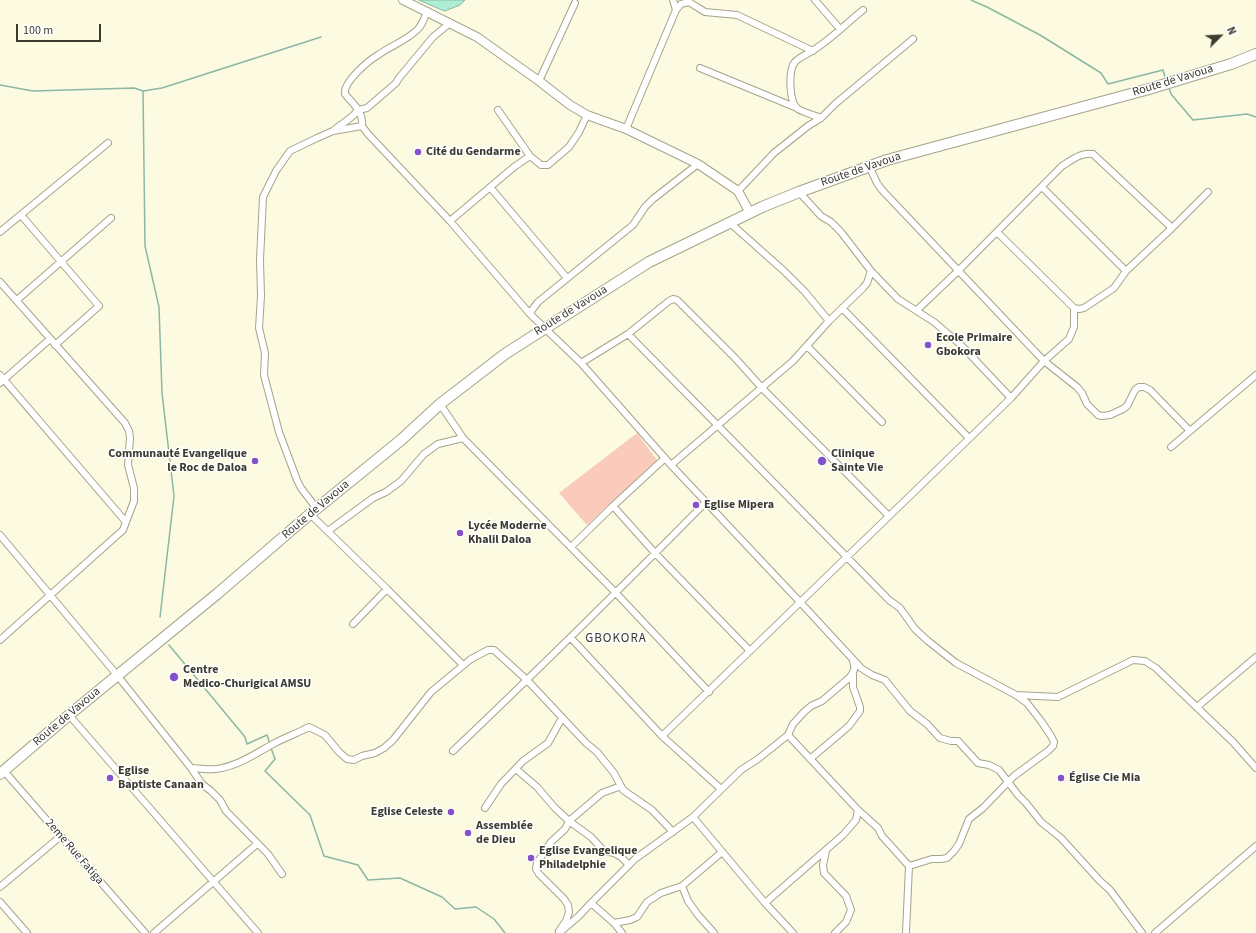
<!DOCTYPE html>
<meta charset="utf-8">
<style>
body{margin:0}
#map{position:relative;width:1256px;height:933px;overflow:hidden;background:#fcfbe1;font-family:"Source Sans 3",sans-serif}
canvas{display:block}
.north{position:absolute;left:1200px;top:16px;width:40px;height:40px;-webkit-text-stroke:3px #fff;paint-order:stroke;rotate:66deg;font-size:11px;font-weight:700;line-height:16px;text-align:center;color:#3b3b30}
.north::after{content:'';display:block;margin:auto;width:14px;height:18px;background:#3b3b30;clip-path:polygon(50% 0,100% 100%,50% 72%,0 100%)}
.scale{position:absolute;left:16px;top:24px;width:85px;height:18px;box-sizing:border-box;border:2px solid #3b3b30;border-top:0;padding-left:5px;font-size:12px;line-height:14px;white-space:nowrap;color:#3b3b30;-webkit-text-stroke:3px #fff;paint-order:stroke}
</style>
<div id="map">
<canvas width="1256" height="933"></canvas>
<div class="north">N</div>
<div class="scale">100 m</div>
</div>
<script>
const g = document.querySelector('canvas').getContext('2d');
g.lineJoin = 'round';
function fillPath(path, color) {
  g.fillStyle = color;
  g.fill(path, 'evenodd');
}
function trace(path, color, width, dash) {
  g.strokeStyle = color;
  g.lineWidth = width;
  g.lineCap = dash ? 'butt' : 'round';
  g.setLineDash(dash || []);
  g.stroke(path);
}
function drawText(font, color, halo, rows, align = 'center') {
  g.font = font + ' "Source Sans 3",sans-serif';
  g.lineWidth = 3;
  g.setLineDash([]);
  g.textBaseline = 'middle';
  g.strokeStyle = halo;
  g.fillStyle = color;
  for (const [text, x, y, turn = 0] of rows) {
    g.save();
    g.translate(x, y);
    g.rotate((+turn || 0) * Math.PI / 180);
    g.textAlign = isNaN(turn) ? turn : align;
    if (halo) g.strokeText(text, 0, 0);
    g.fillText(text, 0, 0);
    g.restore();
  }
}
const green = new Path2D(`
 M637,433L657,460L587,525L559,493Z`);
const water = new Path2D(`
 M419,0H465L460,5L445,11Z`);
const stream = new Path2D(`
 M971,0L987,7L1040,35L1101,73L1108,84L1163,70L1166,80
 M0,85L33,91L134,88L143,91L162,88L321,37
 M1169,88L1171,94L1193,120L1247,114L1256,117
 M143,91L145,246L159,307L162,393L174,496L160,617
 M169,645L245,737L247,744L267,735L270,744
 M271,748L275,759L265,771L310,815L324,856L358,865L368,880L400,878L442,897L455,909L476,907L494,919L505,933`);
const minor = new Path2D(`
 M673,0L676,10
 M815,0L840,29
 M427,11C424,18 423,25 417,30C406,41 390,46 378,55C368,61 343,82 345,94C353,104 364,112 362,126L368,134L450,221L530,314L581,363L671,465L800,602L861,668L872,675L885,680L910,711L927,724L940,738L951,741H958L978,763L989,765L999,770L1018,795L1026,803L1041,822L1061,838L1100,881L1110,890L1142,933
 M700,68L797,108
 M539,81L575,3
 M498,110L530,156
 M821,118C814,115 805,113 798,109C789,103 788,70 795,62C799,57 812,52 818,47C834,36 848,22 863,10
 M626,129L676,10L681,4L689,2L705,12L737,15L813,51
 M334,130C342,123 352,119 358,110L367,108L396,83L399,78L433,37L450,23
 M869,166L877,183L882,190L1044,361L1077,387L1082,393L1087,404L1098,415L1102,416L1110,415L1123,409L1127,406L1135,390L1139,387H1144L1150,390L1190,431
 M490,187L567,278
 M1042,187L1126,271
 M738,191L774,153L808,126L821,118L835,104L913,39
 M799,192L821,216L831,222L841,232L871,271L898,299L934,322L961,345L1011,398
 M21,215L99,306L55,345
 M450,221L514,167L530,156L541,165H548L569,147L579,132L587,115
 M729,222L784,271L805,292L829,321
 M0,232L108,143
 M997,232L1074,308L1079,309L1084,308L1114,288L1126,271L1172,228L1208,192
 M0,282L125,423L129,431L130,438L128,465L134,488V501L123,530L0,640
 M17,300L111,218
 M842,308L969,438
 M917,310L959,270L1062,166C1072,160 1081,152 1093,154L1172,228
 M530,314L532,310L538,302L633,225L645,207L653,199L698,164
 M628,334L669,301L673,299L677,300L736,359L762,388L889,516
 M807,346L882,422
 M581,363L628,334L889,600L900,608L915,629L928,641L956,663L1016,695L1027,703L1041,721L1051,736L1054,742L1053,746L1048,751L1014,776L983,808L969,819L959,844L954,851L947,858L941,859H932L909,866
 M0,375L126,522
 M0,383L50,339
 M440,404L463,438L615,592L709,692
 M1171,447L1256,375
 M671,465L793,361L829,321L863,288L867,283L871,271
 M613,506L655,553L750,651
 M317,509L301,488L297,480L279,432L264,375L265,353L259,328L261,296L260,260L263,197L276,171L290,151L317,138L333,131L362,126
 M310,514L387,589L353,624
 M328,531L373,498L386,492L401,481L424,454L438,444L463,438
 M0,535L117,675L191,768L202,784L211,791L220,800L226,811L268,854L282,874
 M571,547L613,506L665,458
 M387,589L463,665
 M571,638L662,736L721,789
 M1016,695L1058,697L1133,660L1145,661L1156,668L1233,742L1256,768
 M1197,707L1256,657
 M69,715L258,933
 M788,735L858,810L878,828L882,836L909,866L906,933
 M662,736L1011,398L1044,361L1069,339L1074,327V308
 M453,751C539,669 623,586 706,502
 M810,759L849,726L860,711V707L853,687V675
 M191,768C201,768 213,771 222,768C241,764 258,752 275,743C286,737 298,733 309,727L325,735L339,752L347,759L354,760L362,756L375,753L384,748L393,740L431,692L471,659L488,650H494L527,680L586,743L597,752L614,773L623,790L652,810L673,832
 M516,769L537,787L555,808L569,821L591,837L604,851L614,853L621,857L629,865
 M4,771L145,933
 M485,808L501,784L523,761L548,743L562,718
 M693,817L765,903L793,933
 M826,851L823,865L824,873L846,896L851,910L846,922L835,933
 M682,886L688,901L698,915L714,933
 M0,887L61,836
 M0,902L27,933
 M591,903L614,923L622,933
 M765,903L843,835L856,820L858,810
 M614,923L630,920L637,917L647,902L661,893L682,886L722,852
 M559,931L566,921L569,912L568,905L564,899L539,874L536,869L537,863L551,842L565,829L569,821L602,793L621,786
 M154,933L257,844
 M559,933L579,916L591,903L635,859L693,817L741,770L758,759L788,735L793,724L804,712L811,706L822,701L849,678C854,673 856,668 853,661
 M1155,933L1256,846`);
const tertiary = new Path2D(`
 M403,0L477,37L539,81L570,105L587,115L626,129L698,164L738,191L750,213`);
const primary = new Path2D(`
 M0,774L69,715L217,594L310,514L401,440L440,404L505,354L649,262L762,207L799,192L887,160L1149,89L1231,64L1256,54`);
const markers = [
 [418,152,4,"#8551c9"],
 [928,345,4,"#8551c9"],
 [255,461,4,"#8551c9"],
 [822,461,5,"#8551c9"],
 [696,505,4,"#8551c9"],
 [460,533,4,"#8551c9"],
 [174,677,5,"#8551c9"],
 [110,778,4,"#8551c9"],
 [1061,778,4,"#8551c9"],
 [451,812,4,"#8551c9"],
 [468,833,4,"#8551c9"],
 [531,858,4,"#8551c9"]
];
const streetNames = [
 ["Route de Vavoua",1173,81,-17],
 ["Route de Vavoua",861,170,-19],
 ["Route de Vavoua",571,311,-32],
 ["Route de Vavoua",316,510,-40],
 ["Route de Vavoua",67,717,-40],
 ["2eme Rue Fatiga",74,852,49]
];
const poiNames = [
 ["Cité du Gendarme",426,152],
 ["Ecole Primaire",936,338],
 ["Gbokora",936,352],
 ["Communauté Evangelique",247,454,"right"],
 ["le Roc de Daloa",247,468,"right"],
 ["Clinique",831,454],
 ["Sainte Vie",831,468],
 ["Eglise Mipera",704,505],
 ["Lycée Moderne",468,526],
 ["Khalil Daloa",468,540],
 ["Centre",183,670],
 ["Medico-Churigical AMSU",183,684],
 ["Eglise",118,771],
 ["Baptiste Canaan",118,785],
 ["Église Cie Mia",1069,778],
 ["Eglise Celeste",443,812,"right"],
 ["Assemblée",476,826],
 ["de Dieu",476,840],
 ["Eglise Evangelique",539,851],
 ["Philadelphie",539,865]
];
const neighbourhoodNames = [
 ["GBOKORA",616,639]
];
fillPath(green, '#facaba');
fillPath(water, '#adecd5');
trace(water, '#8bb7a4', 1);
trace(stream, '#8bb7a4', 1.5);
trace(minor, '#a5a38b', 8);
trace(tertiary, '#a5a38b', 10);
trace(primary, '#a5a38b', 12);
trace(minor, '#fff', 6);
trace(tertiary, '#fff', 8);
trace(primary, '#fff', 10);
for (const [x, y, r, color] of markers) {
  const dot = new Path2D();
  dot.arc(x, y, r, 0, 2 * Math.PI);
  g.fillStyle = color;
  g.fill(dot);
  trace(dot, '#fff', 1.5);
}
drawText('12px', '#3b3b30', '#fff', streetNames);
drawText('bold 12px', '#3b3b30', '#fff', poiNames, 'left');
g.letterSpacing = '1px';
drawText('13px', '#3b3b30', '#fff', neighbourhoodNames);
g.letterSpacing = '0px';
</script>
